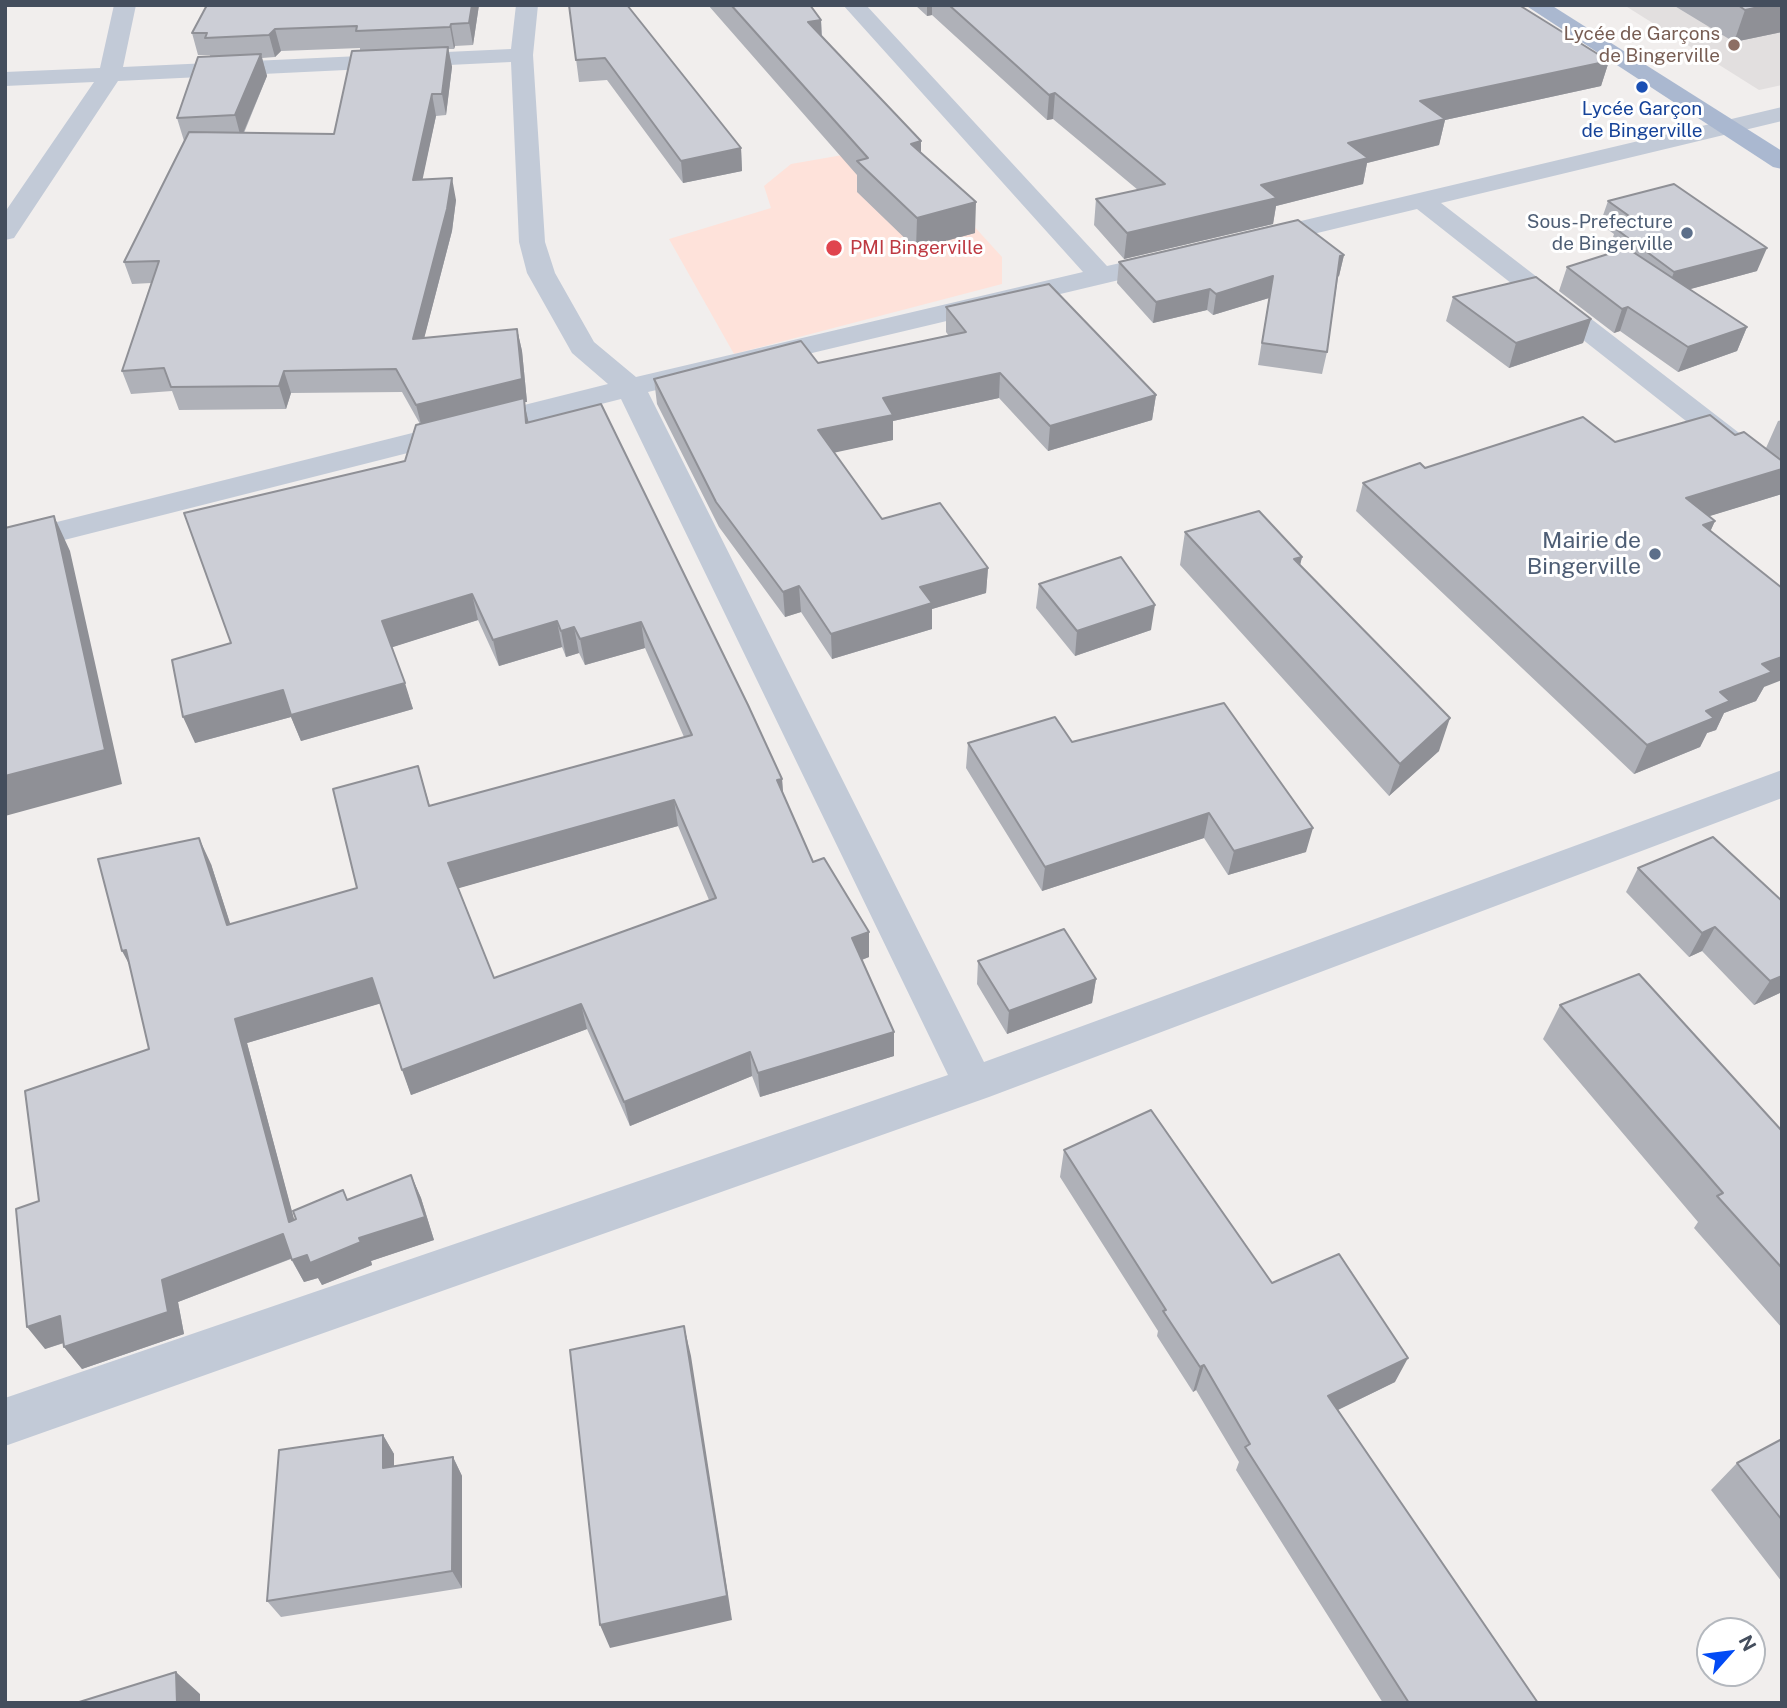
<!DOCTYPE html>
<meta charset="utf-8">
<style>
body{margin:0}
#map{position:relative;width:1787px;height:1708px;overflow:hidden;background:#f1eeed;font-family:"Public Sans",sans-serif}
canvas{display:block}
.frame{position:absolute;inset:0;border:7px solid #444e5d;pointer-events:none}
.north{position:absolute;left:1696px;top:1617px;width:70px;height:70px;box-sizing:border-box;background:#fff;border:2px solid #b4b8be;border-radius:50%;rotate:62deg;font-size:19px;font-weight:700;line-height:28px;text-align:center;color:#444e5d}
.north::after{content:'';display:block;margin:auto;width:24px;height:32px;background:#034bf5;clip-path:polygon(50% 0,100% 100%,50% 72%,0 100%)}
</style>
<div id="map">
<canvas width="1787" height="1708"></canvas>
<div class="frame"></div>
<div class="north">N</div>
</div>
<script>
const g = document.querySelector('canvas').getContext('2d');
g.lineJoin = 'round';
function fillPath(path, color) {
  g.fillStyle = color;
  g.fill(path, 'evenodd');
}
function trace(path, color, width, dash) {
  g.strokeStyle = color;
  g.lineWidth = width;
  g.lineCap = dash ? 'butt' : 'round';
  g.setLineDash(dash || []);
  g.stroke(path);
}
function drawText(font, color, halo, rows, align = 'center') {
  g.font = font + ' "Public Sans",sans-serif';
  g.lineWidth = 6;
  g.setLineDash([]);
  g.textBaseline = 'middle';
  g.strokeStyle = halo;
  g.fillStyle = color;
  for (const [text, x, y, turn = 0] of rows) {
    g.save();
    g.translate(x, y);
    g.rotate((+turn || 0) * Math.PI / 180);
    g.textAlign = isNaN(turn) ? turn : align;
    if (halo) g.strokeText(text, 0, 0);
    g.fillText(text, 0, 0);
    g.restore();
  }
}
const education = new Path2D(`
 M1624,5H1782V85L1759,90Z`);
const medical = new Path2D(`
 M900,145L1002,257V284L734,354L669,239L771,208L764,186L791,164Z`);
const minor = new Path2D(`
 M114,5H136L123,67L511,49L516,5H538L533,55L545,242L555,273L594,342L636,377L1083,272L843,5H866L1107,266L1169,252L1178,254L1182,260L1178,266L648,392L984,1062L1782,770V798L989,1097L5,1446V1398L948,1075L621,399L5,555V535L608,384L572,353L527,273L519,242L511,62L118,81L14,238L5,240V212L94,82L5,86V72L100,68Z
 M1782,107V121L1441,203L1782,466V490L1771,488L1417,209L1255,248L1246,246L1242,240L1246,234Z`);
const major = new Path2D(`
 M1525,5H1551L1782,151V169L1773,167Z`);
const wall = new Path2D(`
 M207,5H479L473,45L455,46L454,49H448L452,67L446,115L436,116L422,179L456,200L452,231L424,338L517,329L522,351L527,402H524L528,422L782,779L783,794L813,862L869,932V957L862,960L894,1056L760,1097L752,1076L630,1126L587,1029L411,1095L381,1003L247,1043L294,1220L411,1175L421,1198L434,1240L371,1261L372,1265L322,1285L318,1278L304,1282L291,1259L178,1302L184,1334L82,1369L64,1347V1343L45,1349L39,1201L149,1049L211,864L230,924L357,888L418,766L430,806L684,737L645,648L585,665L579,653L566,657L562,647L499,666L478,620L392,647L413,709L301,741L291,717L195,743L231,643L405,461L420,424L402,392L291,393L286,409L179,410L172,391L131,394L122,371L151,283L132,284L124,262L184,141L177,118L210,57V55H198L192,33ZM360,48V51L334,134L244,133L267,76L262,58L275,57L281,51ZM678,826L709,900L494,978L458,888Z
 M569,5L741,148L742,171L683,183L607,80L579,82Z
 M708,5H810L821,20L822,36L921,153L975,233L916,249L857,192V175Z
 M915,5H1519L1609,61L1601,86L1445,120L1439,145L1367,163L1363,184L1276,206L1273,224L1124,259L1094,225L1096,199L1138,190L1053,119L1047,120L932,15L927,16Z
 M1673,5H1782V32L1734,42Z
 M1608,201L1757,271L1690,289L1747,327L1737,351L1678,372L1620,331L1614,333L1559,291L1567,267L1609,254L1608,253L1614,234L1600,224Z
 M1344,255L1339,276L1338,277L1327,352L1322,374L1258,365L1269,298L1213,315L1207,310L1153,323L1117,283L1119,262Z
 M1453,297L1591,319L1583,343L1509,368L1446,321Z
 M946,307L1156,395L1152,420L1048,451L999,398L893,421V440L834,452L882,519L988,568L986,593L932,609V629L832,659L801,612L785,617L719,527L657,404L654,379L818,363L949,336L946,332Z
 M1782,420V494L1709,516L1715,521L1710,531L1764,687L1756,701L1724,713L1716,730L1707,733L1700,747L1634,774L1356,511L1363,483L1425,468L1615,442L1735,435L1766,448L1778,421Z
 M1185,532L1302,557L1300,565L1439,751L1389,796L1180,565Z
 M1039,584L1151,630L1075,656L1036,608Z
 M1072,742L1306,852L1228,875L1204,838L1042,891L966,768L968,743Z
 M1638,868L1782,901V992L1754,1005L1702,951L1689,957L1626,892Z
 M978,961L1096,979L1092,1003L1007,1034L977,984Z
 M1560,1005L1782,1131V1328L1694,1228L1698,1222L1543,1039Z
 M1064,1150L1272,1283L1395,1382L1338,1410L1538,1703H1383L1236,1470L1239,1462L1196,1390L1193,1392L1157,1336L1158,1331L1060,1177Z
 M383,1435L394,1454V1466L453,1457L462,1476V1588L281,1617L267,1601Z
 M1782,1439V1582L1711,1490L1737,1463Z`);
const shadedWall = new Path2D(`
 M472,5H479L473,45L469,23Z
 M927,5H932V15L927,16Z
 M1768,5H1782V32L1734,42L1745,10Z
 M821,20L822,49L808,22Z
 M451,24L455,46L454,49L450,27Z
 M275,29L281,51L275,57L269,35Z
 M448,47L452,67L446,115L442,94Z
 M261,54L267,76L241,138L235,115Z
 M1609,61L1601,86L1445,120L1439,145L1367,163L1363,184L1276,206L1273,224L1124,259L1127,233L1261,185L1348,143L1420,101Z
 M1055,93L1053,119L1047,120L1049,95Z
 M432,94L436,116L418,201L413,180Z
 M921,141V171L911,144Z
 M741,148L742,171L683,183L681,161Z
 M452,178L456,200L452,231L418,362L413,339Z
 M976,202L975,233L916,249L917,218Z
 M1767,248L1757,271L1665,296L1674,272Z
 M1344,255L1339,276L1336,277L1340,256Z
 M1273,276L1269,298L1213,315L1216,294Z
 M1210,289L1207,310L1153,323L1156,302Z
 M1628,307L1620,331L1614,333L1622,309Z
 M1591,319L1583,343L1509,368L1516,343Z
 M1747,327L1737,351L1678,372L1688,347Z
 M517,329L522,351L527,402H524L529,424L422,428L416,405Z
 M284,371L291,393L286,409L279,386Z
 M1000,373L999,398L893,421V440L819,456L818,430L883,398Z
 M1156,395L1152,420L1048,451L1050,426Z
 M1782,469V494L1674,527L1686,498Z
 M54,516L70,551L122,784L5,816V776Z
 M1715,521L1702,550L1703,525Z
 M1302,557L1294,589V559Z
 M988,568L986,593L932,609V629L832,659L831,634L920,587Z
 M799,586L801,612L785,617L783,592Z
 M472,594L478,620L390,648L382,621Z
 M1155,605L1151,630L1075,656L1077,631Z
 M557,621L562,647L499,666L493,640Z
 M641,622L645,648L585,665L580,639Z
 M574,627L579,653L566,657L561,631Z
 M1782,657V680L1764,687L1756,701L1724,713L1716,730L1707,733L1700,747L1634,774L1647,745L1706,711L1720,692L1762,664Z
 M405,683L413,709L301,741L291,717L195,743L183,717L283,690Z
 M1450,718L1439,751L1389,796L1400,764Z
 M782,779L784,805L777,780Z
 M674,800L678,826L456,889L448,863Z
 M1209,813L1204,838L1042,891L1045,867Z
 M1313,828L1306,852L1228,875L1234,851Z
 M199,838L211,864L239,951L227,925Z
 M1715,927L1702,951L1689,957L1702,933Z
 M869,932V957L853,963L852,938Z
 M126,950L136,977L122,951Z
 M1782,976V992L1754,1005L1770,981Z
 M372,978L382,1003L247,1043L301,1245L289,1222L235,1019Z
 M1096,979L1092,1003L1007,1034L1009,1011Z
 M581,1004L587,1029L411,1095L402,1070Z
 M894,1032V1056L760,1097L758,1073Z
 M750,1052L752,1076L630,1126L624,1102Z
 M411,1175L421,1198L434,1240L371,1261L372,1265L322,1285L318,1278L304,1282L292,1260L359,1238Z
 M283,1234L295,1257L178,1302L184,1334L82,1369L64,1347L162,1280Z
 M60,1316L78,1338L45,1349L27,1327Z
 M684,1326L691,1356L732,1620L610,1648L600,1625Z
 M1408,1358L1395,1382L1317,1420L1328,1396Z
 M1204,1365L1196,1390L1193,1392L1200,1367Z
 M383,1435L394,1454V1486L383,1468Z
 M453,1457L462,1476V1588L452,1571Z
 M176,1672L200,1694V1703H177Z`);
const building = new Path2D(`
 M207,5H472L469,23L451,24L450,27L356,31L357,26L275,29L269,35L205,38L207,33H192Z
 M569,5H627L741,148L681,161L605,58L576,60Z
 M731,5H810L821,20L808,22L921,141L911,144L976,202L917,218L857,161L868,158Z
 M949,5H1519L1609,61L1420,101L1445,119L1348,143L1368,158L1261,185L1277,198L1127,233L1096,199L1165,184L1055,93L1049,95Z
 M1738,5H1768L1745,10Z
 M448,47L442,94H432L413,180L452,178L447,209L413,339L517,329L522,379L416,405L396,369L284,371L279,386L171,387L164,368L122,371L159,261L124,262L189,132L334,134L352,51Z
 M261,54L235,115L177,118L198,57Z
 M1674,184L1767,248L1674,272L1616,229L1639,223L1608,201Z
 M1298,220L1344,255L1340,256L1327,352L1262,343L1273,276L1216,294L1210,289L1156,302L1119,262Z
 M1627,248L1747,327L1688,347L1628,307L1622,309L1567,267Z
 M1536,277L1591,319L1516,343L1453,297Z
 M1049,284L1156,395L1050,426L1000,373L883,398L893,415L818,430L882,519L940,503L988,568L920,587L932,603L831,634L799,586L783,592L716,502L654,379L801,341L818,363L966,332L946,307Z
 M524,398L526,423L601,404L748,705L782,779L777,780L813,862L824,858L869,932L852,938L894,1032L758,1073L750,1052L624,1102L581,1004L402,1070L372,978L235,1019L289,1222L296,1219L293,1211L343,1190L347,1200L411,1175L425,1217L359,1238L361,1242L310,1263L307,1255L292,1260L283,1234L162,1280L168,1312L64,1347L60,1316L27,1327L16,1209L39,1201L25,1091L149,1049L126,950L122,951L98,859L199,838L227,925L357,888L333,789L418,766L429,806L692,735L641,622L580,639L574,627L561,631L557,621L493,640L472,594L382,621L405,683L291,715L283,690L183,717L172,660L231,643L184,513L405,461L416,425ZM674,800L716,898L494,978L448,863Z
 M1710,415L1735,435L1744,432L1782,461V469L1686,498L1715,521L1703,525L1782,588V657L1762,664L1772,672L1720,692L1730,701L1706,711L1714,718L1647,745L1363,483L1420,463L1425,468L1583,417L1615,442Z
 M1259,511L1302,557L1294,559L1450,718L1400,764L1185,532Z
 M54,516L105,750L5,776V528Z
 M1121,557L1155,605L1077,631L1039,584Z
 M1224,703L1313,828L1234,851L1209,813L1045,867L968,743L1055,717L1072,742Z
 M1713,837L1782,901V976L1770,981L1715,927L1702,933L1638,868Z
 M1064,929L1096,979L1009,1011L978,961Z
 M1639,974L1782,1131V1268L1717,1196L1723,1193L1560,1005Z
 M1151,1110L1272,1283L1339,1254L1408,1358L1328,1396L1538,1703H1409L1245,1447L1250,1444L1204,1365L1200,1367L1163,1311L1166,1310L1064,1150Z
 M684,1326L727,1596L600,1625L570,1350Z
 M383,1435V1468L453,1457L452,1571L267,1601L279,1450Z
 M1782,1439V1520L1737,1463Z
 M176,1672L177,1703H76Z`);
const markers = [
 [1734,45,7,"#8d6e63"],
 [1642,87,7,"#1a4fb4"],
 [1687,233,7,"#5c6f8a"],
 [834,248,9,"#e0444e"],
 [1655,554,7,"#5c6f8a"]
];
const farEducationnames = [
 ["Lycée de Garçons",1720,34],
 ["de Bingerville",1720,56]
];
const farTransitnames = [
 ["Lycée Garçon",1642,109],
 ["de Bingerville",1642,131]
];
const farServicenames = [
 ["Sous-Prefecture",1673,222],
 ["de Bingerville",1673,244]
];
const farHealthnames = [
 ["PMI Bingerville",850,248]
];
const serviceNames = [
 ["Mairie de",1641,541],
 ["Bingerville",1641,567]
];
fillPath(education, '#e2dfdf');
fillPath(medical, '#fee2da');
fillPath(minor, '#c2cad7');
fillPath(major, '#aab8d0');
fillPath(wall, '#afb1b8');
fillPath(shadedWall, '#8f9096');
fillPath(building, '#ccced6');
trace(building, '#8f9096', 2);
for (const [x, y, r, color] of markers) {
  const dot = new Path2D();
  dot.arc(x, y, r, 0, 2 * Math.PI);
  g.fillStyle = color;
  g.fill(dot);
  trace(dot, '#fff', 2.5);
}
drawText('19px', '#785e54', '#fff', farEducationnames, 'right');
drawText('19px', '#164399', '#fff', farTransitnames);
drawText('19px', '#4e5e75', '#fff', farServicenames, 'right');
drawText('19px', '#be3a42', '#fff', farHealthnames, 'left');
drawText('23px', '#4e5e75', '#fff', serviceNames, 'right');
</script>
